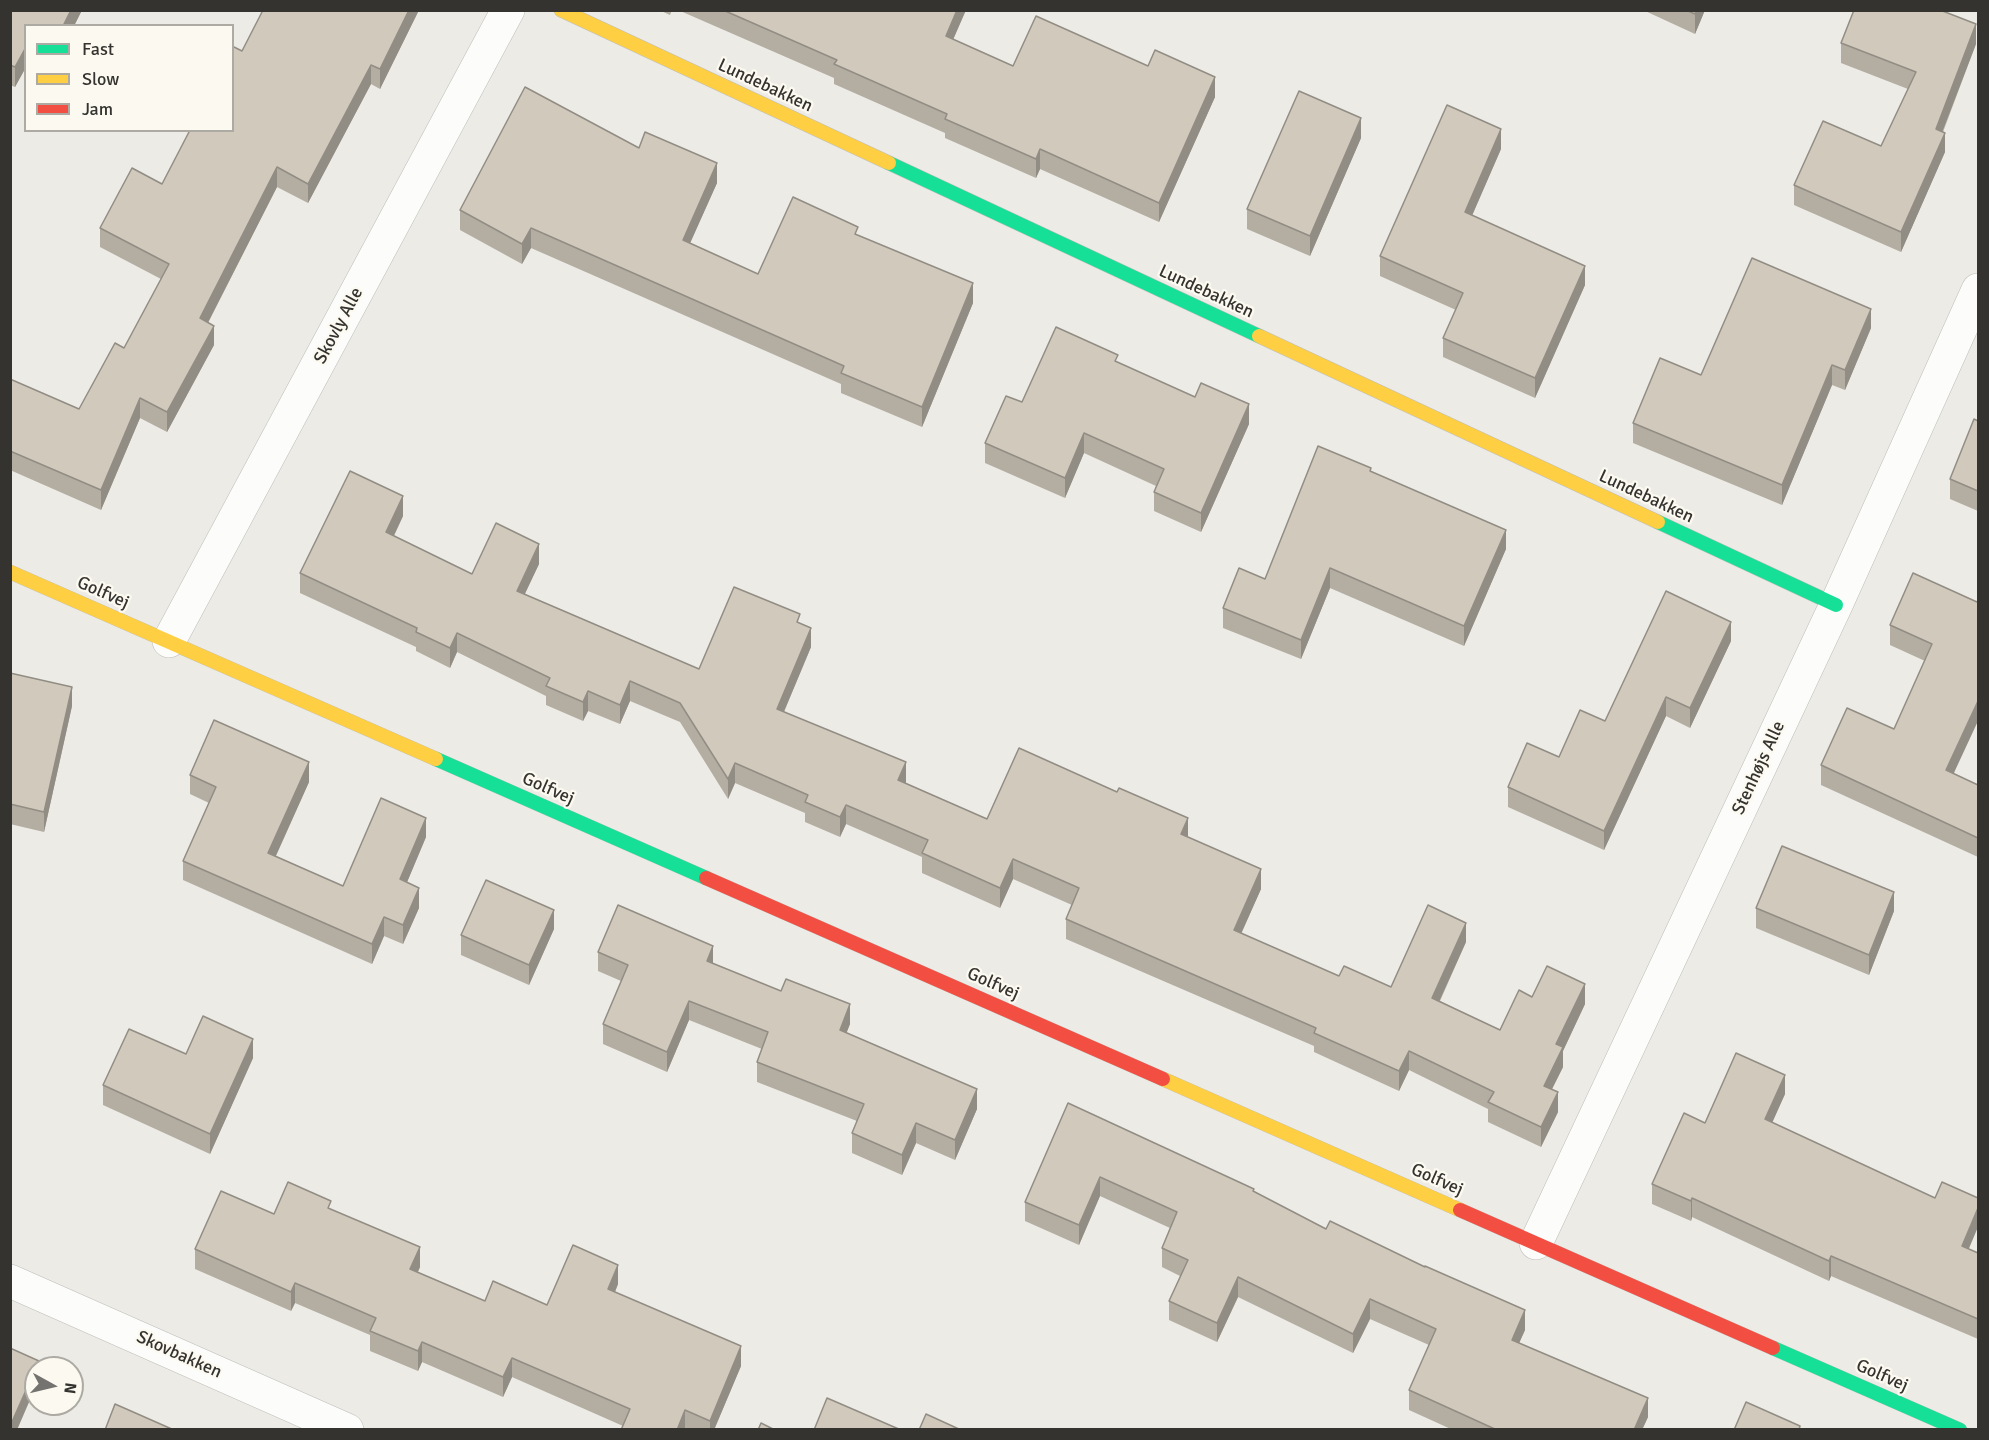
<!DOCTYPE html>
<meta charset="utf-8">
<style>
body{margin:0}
#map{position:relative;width:1989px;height:1440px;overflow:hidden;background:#ecebe6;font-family:Signika,sans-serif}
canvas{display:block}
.frame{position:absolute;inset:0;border:12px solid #343330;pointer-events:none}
.legend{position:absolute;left:24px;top:24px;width:210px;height:108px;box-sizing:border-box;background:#fcfaf0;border:2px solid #acaaa3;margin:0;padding:8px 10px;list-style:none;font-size:18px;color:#343330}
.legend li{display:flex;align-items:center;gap:12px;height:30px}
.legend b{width:30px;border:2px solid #acaaa3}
.north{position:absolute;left:24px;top:1356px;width:60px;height:60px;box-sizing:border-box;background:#fcfaf0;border:2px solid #acaaa3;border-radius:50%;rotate:98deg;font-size:16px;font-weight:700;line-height:24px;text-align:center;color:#343330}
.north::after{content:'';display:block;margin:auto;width:21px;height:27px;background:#747370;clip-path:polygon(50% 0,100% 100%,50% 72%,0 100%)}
</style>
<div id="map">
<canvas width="1989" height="1440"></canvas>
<div class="frame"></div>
<ul class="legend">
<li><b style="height:8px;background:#16e098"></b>Fast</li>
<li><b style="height:8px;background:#ffcf43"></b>Slow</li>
<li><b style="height:8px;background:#f24e42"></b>Jam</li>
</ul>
<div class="north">N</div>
</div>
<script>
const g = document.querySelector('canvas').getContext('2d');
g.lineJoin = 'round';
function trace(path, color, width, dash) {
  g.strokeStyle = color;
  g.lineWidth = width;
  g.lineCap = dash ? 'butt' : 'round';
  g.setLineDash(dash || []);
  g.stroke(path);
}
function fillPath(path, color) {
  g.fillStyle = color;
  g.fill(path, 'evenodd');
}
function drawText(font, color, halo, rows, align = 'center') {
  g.font = font + ' Signika,sans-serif';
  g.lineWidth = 4.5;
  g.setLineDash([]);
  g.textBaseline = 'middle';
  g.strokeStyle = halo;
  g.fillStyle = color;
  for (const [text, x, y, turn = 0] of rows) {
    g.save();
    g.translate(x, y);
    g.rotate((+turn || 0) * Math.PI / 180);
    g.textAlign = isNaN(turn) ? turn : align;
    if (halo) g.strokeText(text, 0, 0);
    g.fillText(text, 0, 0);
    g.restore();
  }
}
const street = new Path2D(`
 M169,641L508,10
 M1536,1243L1836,605L1978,290
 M10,1281L347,1430`);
const fast = new Path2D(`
 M889,163L1259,336
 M1658,522L1836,605
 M436,759L706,878
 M1773,1348L1960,1430`);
const slow = new Path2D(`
 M561,10L889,163
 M1259,336L1658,522
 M10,572L436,759
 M1163,1079L1460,1210`);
const jam = new Path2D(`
 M706,878L1163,1079
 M1460,1210L1773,1348`);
const wall = new Path2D(`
 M10,10H82L74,26H26V67L15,87L10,85Z
 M419,10L380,89L371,84L308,203L277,187L208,323L214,345L167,432L140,418L101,510L10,470V379L79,409L124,348L161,279L100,247V228L162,184L242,51Z
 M659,10H672L670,15Z
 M678,10H966L953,39L1013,66L1215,97L1159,222L1040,169L1036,178L945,138V133L834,84V78Z
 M1643,10H1705L1695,34Z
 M1854,10H1944V12L1976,44L1943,132L1945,152L1901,252L1794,205V185L1881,146L1908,89L1841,63V43Z
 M1361,138L1310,256L1247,229V209Z
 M639,148L717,183L690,243L758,274L858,236L973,303L922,427L841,393V384L531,248L522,264L460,230V210Z
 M1501,149L1472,215L1585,285L1535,398L1443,357V338L1456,310L1380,276V256Z
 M1871,328L1845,390L1832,385L1782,505L1633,443V423L1701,375Z
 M1118,363L1249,424L1201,532L1154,511V492L1156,486L1084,453L1065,498L985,463V443L1022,402Z
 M1978,421V511L1950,499V479Z
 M1371,471L1506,549L1464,646L1330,588L1301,659L1223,628V608L1265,579Z
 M403,516L394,536L472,574L539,564L525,594L699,669L800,623L811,647L784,712L906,782V783L987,819L1188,838L1261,889L1241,933L1339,976L1391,987L1466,942L1440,1001L1500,1030L1532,997L1585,1004L1563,1051V1067L1552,1089L1558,1112L1541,1147L1488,1122V1109L1409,1070L1399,1091L1314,1052V1046L1066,939V919L1072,905L1013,879L1000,908L922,873V857L846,824L840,837L805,822V813L735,783L728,799L680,722L630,701L620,724L588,711L583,721L546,705V696L457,652L450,668L416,651V647L300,593V573Z
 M1977,602L1954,774L1978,785V857L1821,785V765L1894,729L1925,661L1890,645V625Z
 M1731,641L1690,728L1666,716L1604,850L1508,807V787L1559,757L1605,721Z
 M10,673L72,706L44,832L10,824Z
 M190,775L309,782L276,856L343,886L426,837L407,882L419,908L403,944L384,936L372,964L183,880V861L209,803L190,794Z
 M1756,908L1894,911L1869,975L1756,928Z
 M554,929L529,985L461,955V935Z
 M598,952L713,963L850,1024L846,1033L977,1109L955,1160L916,1143L902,1175L852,1153V1133L857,1121L757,1082V1062L762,1049L689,1020L667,1072L603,1044V1024L621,981L598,971Z
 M186,1054L253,1058L210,1154L103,1105V1085Z
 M1785,1094L1772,1122L1969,1249L1978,1253V1339L1831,1276L1829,1281L1692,1217L1691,1221L1652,1204V1184L1705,1123Z
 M1068,1103L1254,1192L1525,1330L1519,1343L1648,1417L1642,1430H1453L1409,1410V1390L1429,1345L1370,1319L1353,1353L1238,1297L1217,1342L1169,1320V1301L1180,1276L1162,1267V1248L1170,1228L1100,1196L1079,1245L1025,1221V1202Z
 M331,1209L420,1267L418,1272L485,1301L547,1305L618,1284L615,1292L741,1366L714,1430H621L623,1426L512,1377L503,1397L422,1362L418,1371L370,1351V1335L295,1303L291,1311L195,1269V1249L274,1214Z`);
const shadedWall = new Path2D(`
 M71,10H82L74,26H63Z
 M409,10H419L380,89V69Z
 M957,10H966L946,56V36Z
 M1696,10H1705L1695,34V14Z
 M1976,24V44L1936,148V129Z
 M26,47V67L15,87V67Z
 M371,65V84L308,203V184Z
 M1215,77V97L1159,222V203Z
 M1361,118V138L1310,256V236Z
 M1501,129V149L1465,232V212Z
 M1945,133V152L1901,252V232Z
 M1040,149V169L1036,178V159Z
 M717,163V183L683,259V240Z
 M277,167V187L200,338V318Z
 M531,228V248L522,264V244Z
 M1585,266V285L1535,398V378Z
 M973,283V303L922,427V407Z
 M1871,309V328L1845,390V370Z
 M214,326V345L167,432V412Z
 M1832,365V385L1782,505V485Z
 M140,398V418L101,510V490Z
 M1249,404V424L1201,532V513Z
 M1084,433V453L1065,498V478Z
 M403,496V516L386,552V532Z
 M1506,530V549L1464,646V626Z
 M539,544V564L517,610V591Z
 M1330,568V588L1301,659V640Z
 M1731,622V641L1690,728V708Z
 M811,628V647L777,728V709Z
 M457,633V652L450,668V648Z
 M630,681V701L620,724V705Z
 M72,687V706L44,832V812Z
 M588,691V711L583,721V702Z
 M1666,697V716L1604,850V831Z
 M1978,701V721L1946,790V770Z
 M309,762V782L268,873V853Z
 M906,762V782L898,800V780Z
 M735,763V783L728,799V779Z
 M846,805V824L840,837V817Z
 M426,818V837L400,899V879Z
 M1188,818V838L1181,834Z
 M1013,859V879L1000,908V888Z
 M1261,869V889L1234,950V930Z
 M419,888V908L403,944V925Z
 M1894,892V911L1869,975V955Z
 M554,910V929L529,985V965Z
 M384,917V936L372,964V944Z
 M1466,923V942L1432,1017V998Z
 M713,946V966L707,961Z
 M1585,984V1004L1563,1051V1067L1544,1105V1086L1556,1044Z
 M689,1001V1020L667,1072V1052Z
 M850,1004V1024L840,1050V1030Z
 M253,1039V1058L210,1154V1134Z
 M1409,1051V1070L1399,1091V1071Z
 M1785,1075V1094L1765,1139V1119Z
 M977,1089V1109L955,1160V1140Z
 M1558,1092V1112L1541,1147V1127Z
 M916,1123V1143L902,1175V1155Z
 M1100,1177V1196L1079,1245V1225Z
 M1692,1198V1217L1691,1221V1201Z
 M1978,1208V1227L1962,1265V1246Z
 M420,1247V1267L410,1288V1269Z
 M1831,1256V1276L1829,1281V1261Z
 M618,1265V1284L608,1309V1289Z
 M1238,1277V1297L1217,1342V1323Z
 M295,1283V1303L291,1311V1292Z
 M1370,1299V1319L1353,1353V1334Z
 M1525,1310V1330L1512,1359V1340Z
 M422,1342V1362L418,1371V1351Z
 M741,1346V1366L714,1430H710V1421Z
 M512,1358V1377L503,1397V1377Z
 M39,1361V1368H36V1386L17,1430H11V1424Z
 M1648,1398V1417L1642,1430H1634Z
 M685,1410V1430H677Z`);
const building = new Path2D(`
 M10,10H71L63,26H26V47L15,67L10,65Z
 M263,10H409L380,69L371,65L308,184L277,167L200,318L214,326L167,412L140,398L101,490L10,451V379L79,409L115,343L124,348L169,264L100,228L132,168L162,184L190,130H232V49L234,47L242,51Z
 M723,10H957L946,36L1013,66L1036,16L1148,66L1155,50L1215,77L1159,203L1040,149L1036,159L945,119L947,114L834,64L837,60Z
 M1686,10H1696L1695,14Z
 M1854,10H1940L1976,24L1936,129L1945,133L1901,232L1794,185L1823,121L1881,146L1916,72L1841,43Z
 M525,87L639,148L645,132L717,163L683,240L758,274L793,197L858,227L855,234L973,283L922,407L841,373L844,366L531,228L522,244L460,210Z
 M1299,91L1361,118L1310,236L1247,209Z
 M1447,105L1501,129L1465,212L1585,266L1535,378L1443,338L1463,293L1380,256Z
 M1752,258L1871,309L1845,370L1832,365L1782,485L1633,423L1660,358L1701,375Z
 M1056,327L1118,355L1115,361L1195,397L1201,383L1249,404L1201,513L1154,492L1164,469L1084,433L1065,478L985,443L1006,396L1022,402Z
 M1974,419L1978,421V491L1950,479Z
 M1318,446L1371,468L1370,471L1506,530L1464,626L1330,568L1301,640L1223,608L1239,568L1265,579Z
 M350,471L403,496L386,532L472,574L496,523L539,544L517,591L699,669L734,587L800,614L797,622L811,628L777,709L906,762L898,780L987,819L1019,748L1117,792L1119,788L1188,818L1181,834L1261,869L1234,930L1339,976L1344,966L1391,987L1428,905L1466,923L1432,998L1500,1030L1519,990L1532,997L1547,966L1585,984L1556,1044L1563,1047L1544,1086L1558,1092L1541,1127L1488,1102L1494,1092L1409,1051L1399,1071L1314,1033L1316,1028L1066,919L1079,888L1013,859L1000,888L922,853L928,840L846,805L840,817L805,802L808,795L735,763L728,779L680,703L630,681L620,705L588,691L583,702L546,686L550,678L457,633L450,648L416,632L417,628L300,573Z
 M1913,573L1977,602L1978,600V701L1946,770L1978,785V838L1821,765L1847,708L1894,729L1932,644L1890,625Z
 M1666,591L1731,622L1690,708L1666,697L1604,831L1508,787L1527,743L1559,757L1580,710L1605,721Z
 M10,673L72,687L44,812L10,804Z
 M214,720L309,762L268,853L343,886L381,798L426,818L400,879L419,888L403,925L384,917L372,944L183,861L216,787L190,775Z
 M1782,846L1894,892L1869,955L1756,908Z
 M486,880L554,910L529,965L461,935Z
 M618,905L713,946L707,961L781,991L786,979L850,1004L840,1030L977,1089L955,1140L916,1123L902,1155L852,1133L864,1104L757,1062L768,1032L689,1001L667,1052L603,1024L628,965L598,952Z
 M203,1016L253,1039L210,1134L103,1085L129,1029L186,1054Z
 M1736,1053L1785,1075L1765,1119L1935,1198L1942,1182L1978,1198V1208L1962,1246L1978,1253V1319L1831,1256L1829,1261L1692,1198L1691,1201L1652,1184L1684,1113L1705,1123Z
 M1068,1103L1254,1189L1253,1191L1326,1229L1330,1221L1425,1267V1266L1525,1310L1512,1340L1648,1398L1634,1430H1497L1409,1390L1436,1329L1370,1299L1353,1334L1238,1277L1217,1323L1169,1301L1188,1260L1162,1248L1177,1212L1100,1177L1079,1225L1025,1202Z
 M288,1182L331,1201L328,1208L420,1247L410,1269L485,1301L493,1281L547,1305L573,1245L618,1265L608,1289L741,1346L710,1421L685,1410L677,1430H621L630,1409L512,1358L503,1377L422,1342L418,1351L370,1331L376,1318L295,1283L291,1292L195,1249L221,1191L274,1214Z
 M10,1348L39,1361L11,1424H10Z
 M827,1398L901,1430H814Z
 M1746,1402L1800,1426L1799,1430H1734Z
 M115,1404L174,1430H105Z
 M926,1414L961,1430H919Z
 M761,1423L775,1430H758Z`);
const streetNames = [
 ["Lundebakken",765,86,25],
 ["Lundebakken",1206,292,25],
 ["Skovly Alle",339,326,-62],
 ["Lundebakken",1646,497,25],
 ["Golfvej",103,593,24],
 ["Stenhøjs Alle",1759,768,-65],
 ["Golfvej",548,789,24],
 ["Golfvej",993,984,24],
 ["Golfvej",1437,1180,24],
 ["Skovbakken",179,1355,24],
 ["Golfvej",1882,1376,24]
];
trace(street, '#bebdb9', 34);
trace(fast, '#bebdb9', 15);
trace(slow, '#bebdb9', 15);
trace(jam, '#bebdb9', 15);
trace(street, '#fcfcfb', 33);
trace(fast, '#16e098', 14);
trace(slow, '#ffcf43', 14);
trace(jam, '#f24e42', 14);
fillPath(wall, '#b4ada2');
fillPath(shadedWall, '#928d84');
fillPath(building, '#d1c9bc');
trace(building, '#928d84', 1.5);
drawText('18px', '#343330', '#fcfaf0', streetNames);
</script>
